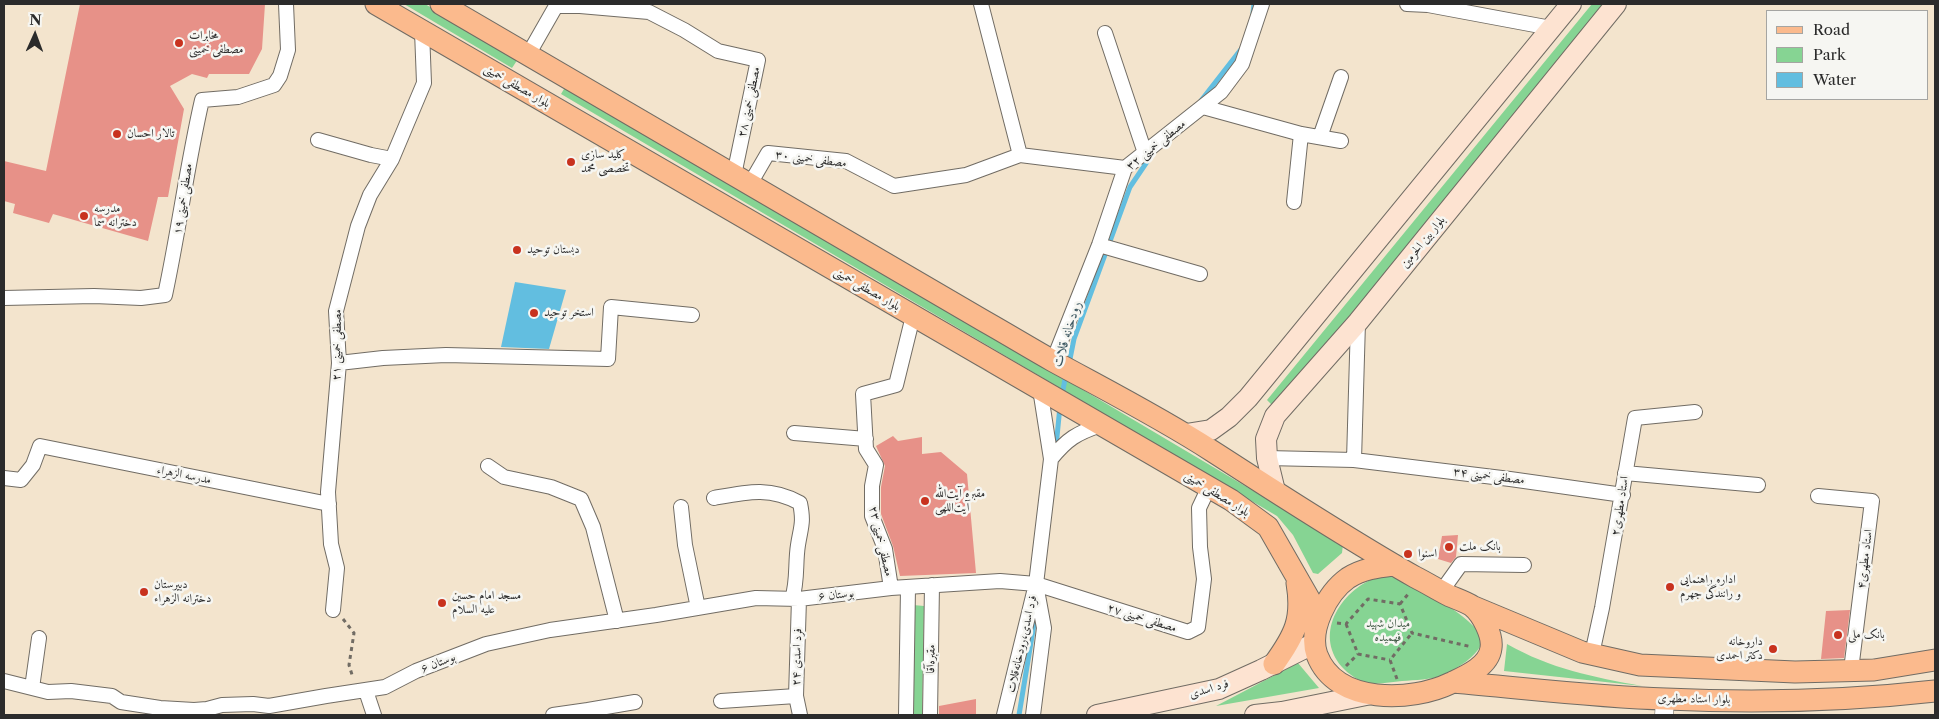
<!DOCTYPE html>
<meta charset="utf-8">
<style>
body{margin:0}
#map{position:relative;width:1939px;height:719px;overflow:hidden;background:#f3e4cd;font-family:"Libre Caslon Text",serif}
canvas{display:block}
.frame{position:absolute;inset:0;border:5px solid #2b2b2b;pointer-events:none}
.legend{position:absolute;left:1766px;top:10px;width:162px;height:90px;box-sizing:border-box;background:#f6f6f2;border:1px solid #a5a5a2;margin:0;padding:6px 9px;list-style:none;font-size:15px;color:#2b2b2b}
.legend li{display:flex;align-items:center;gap:10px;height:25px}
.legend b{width:25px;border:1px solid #a5a5a2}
.north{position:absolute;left:10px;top:10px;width:50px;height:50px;-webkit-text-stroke:4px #f6f6f2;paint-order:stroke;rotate:2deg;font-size:14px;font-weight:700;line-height:20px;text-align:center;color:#2b2b2b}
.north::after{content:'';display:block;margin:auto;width:18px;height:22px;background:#2b2b2b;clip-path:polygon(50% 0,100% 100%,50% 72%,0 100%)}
</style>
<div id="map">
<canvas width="1939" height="719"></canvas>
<div class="frame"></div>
<ul class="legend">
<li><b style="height:6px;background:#fbba8d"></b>Road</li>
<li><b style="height:14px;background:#86d493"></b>Park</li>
<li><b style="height:14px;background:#62bee0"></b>Water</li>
</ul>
<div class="north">N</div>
</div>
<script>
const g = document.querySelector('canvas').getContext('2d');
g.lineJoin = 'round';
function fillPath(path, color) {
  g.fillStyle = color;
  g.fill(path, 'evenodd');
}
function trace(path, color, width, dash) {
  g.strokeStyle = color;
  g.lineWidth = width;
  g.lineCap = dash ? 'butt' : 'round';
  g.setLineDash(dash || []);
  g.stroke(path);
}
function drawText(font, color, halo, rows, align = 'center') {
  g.font = font + ' "Libre Caslon Text",Amiri,serif';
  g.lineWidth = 5;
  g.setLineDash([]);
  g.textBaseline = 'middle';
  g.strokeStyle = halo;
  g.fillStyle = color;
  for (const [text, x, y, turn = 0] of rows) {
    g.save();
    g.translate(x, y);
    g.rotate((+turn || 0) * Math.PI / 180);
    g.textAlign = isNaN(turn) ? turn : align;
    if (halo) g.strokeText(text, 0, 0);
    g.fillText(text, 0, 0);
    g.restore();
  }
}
const green = new Path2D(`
 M404,4H425L518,59L512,68Z
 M1592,4H1609L1473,174L1274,407L1267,400Z
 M567,84L1343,544L1342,553L1318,574L1313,573L1293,535L1277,516L561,94Z
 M1380,576C1385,577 1391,576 1395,578C1412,582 1484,623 1482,641C1479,656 1456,669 1443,675C1431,680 1415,680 1402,681C1391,682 1378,685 1368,683C1359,681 1348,674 1342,667C1312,632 1343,588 1380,576Z
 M913,605L924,606L922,715H911Z
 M1507,644C1551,669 1593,677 1642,686L1504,671Z
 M1298,663L1319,688L1216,706Z`);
const water = new Path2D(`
 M515,282L566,290L549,349L501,347Z`);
const stream = new Path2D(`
 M1253,13L1254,4
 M1200,102L1242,48
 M1069,364L1074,339L1130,187L1155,150
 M1062,395L1066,374
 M1056,447L1060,406
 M1019,715L1036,612`);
const building = new Path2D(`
 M80,4H265L262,49L249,74H209L207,78L192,74L170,86L184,109L168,197H158L148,241L53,214L49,223L13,213L15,204L4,201V161L46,171Z
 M893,436L898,441L922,437V454L941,452L967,474L976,573L900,576L893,546L881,514V487L885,466L876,446Z
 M1458,535L1456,557L1451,563L1438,559L1442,536Z
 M1850,610L1844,658L1821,659L1826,611Z
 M976,699V715H939V706Z`);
const path = new Path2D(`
 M1400,604L1409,593
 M343,619L354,633L349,665L353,678
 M1337,623L1346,624L1368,599L1400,604L1412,633L1472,647
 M1346,624L1358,654L1390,660
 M1346,666L1358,654
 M1397,679L1390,660L1412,633`);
const minor = new Path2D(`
 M981,4L1020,155
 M1407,4L1428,5L1551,28
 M1105,33L1145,153
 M528,55L556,6H580L649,12L684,30L718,51L758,60L734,175
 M1203,107L1301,134L1341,141
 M1320,137L1341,77
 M318,140L371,155L392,159
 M750,184L768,153L846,161L894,186L966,175L1020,155L1125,168
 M1294,202L1301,134
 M1099,245L1200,274
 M4,298L94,296L141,298L165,295C179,230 187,165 202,100L238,97L274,85L280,76L288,50L286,4
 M1053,361L1099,245L1125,168L1221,92L1242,64L1262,4
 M339,363L383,358L446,355L608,359L611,307L692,315
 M794,433L866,439
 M1267,458L1354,460L1510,479L1623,495
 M1051,459C1067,439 1077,433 1101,425
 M1354,460L1358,322
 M488,466L504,477L551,487L581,499L593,527L617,621
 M1625,473L1758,485
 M4,478L21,480L33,465L40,446L329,504
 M1818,496L1872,501L1851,670
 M714,498C746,492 770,486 800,503C804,523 801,526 798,545C795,563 798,581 792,599
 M681,507L685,545L698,608
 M891,588L885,549L872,516V486L876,465L866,449L863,394L896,385L913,316
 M1441,592L1461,564L1524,565
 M799,599L796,696L800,715
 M333,610L337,568L331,544L328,492L339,363L336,311L358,226L370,195L392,159L424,83L422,31
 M1592,654L1602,608L1635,418L1695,412
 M4,681L48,692L71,691L112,696L121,702L160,708L194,710L207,709L222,705L253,704L269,706L326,696L385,687L416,671L486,644L550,630L656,615L756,598L799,599L891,588L1000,581L1036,584L1188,632L1198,627L1204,579L1200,547L1199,508L1209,487
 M32,688L39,638
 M366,691L374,715
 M721,701L796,696
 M553,715L588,710
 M588,715V710L635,702
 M906,715L908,588
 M930,715L932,585
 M1004,715L1036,584L1051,459L1040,389
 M1033,715L1044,628L1037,590`);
const tertiary = new Path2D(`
 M1664,715L1665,699`);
const secondary = new Path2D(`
 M1186,434L1211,430L1229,417L1248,398L1571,4
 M1275,491L1267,458L1266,439L1275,416L1358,322L1616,4
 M1097,715L1219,689L1261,670L1315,643
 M1255,715L1282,712L1371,694`);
const primary = new Path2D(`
 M376,4L1231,500L1268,527L1319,616
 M441,4C622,109 803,215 984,321C1007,334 1030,348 1053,361C1106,390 1161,418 1212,451C1279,494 1346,538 1415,577C1427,583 1438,590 1450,596C1457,599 1466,602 1472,606C1482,614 1493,635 1491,648C1489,666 1466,676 1451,683C1412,702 1336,705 1317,655C1308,630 1327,593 1348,578C1362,569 1377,567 1393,565
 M1474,607L1582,652L1640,665L1795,672L1874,670L1935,660
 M1274,664C1295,635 1303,619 1297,583
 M1453,682C1524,688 1595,697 1666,699C1756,703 1846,701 1935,691`);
const markers = [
 [179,43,5,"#c8321e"],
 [117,134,5,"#c8321e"],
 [571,162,5,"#c8321e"],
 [84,216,5,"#c8321e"],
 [517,250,5,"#c8321e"],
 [534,313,5,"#c8321e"],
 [925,501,5,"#c8321e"],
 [1449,547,5,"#c8321e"],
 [1408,554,5,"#c8321e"],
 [1670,587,5,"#c8321e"],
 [144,592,5,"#c8321e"],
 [442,603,5,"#c8321e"],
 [1838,635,5,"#c8321e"],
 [1773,649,5,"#c8321e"]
];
const poiNames = [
 ["مخابرات",189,36],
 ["مصطفی خمینی",189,50],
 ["تالار احسان",127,134],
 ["کلید سازی",581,155],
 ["تخصصی محمد",581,169],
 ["مدرسه",94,209],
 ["دخترانه سما",94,223],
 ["دبستان توحید",527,250],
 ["استخر توحید",544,313],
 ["مقبره آیت‌الله",935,494],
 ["آیت‌اللهی",935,508],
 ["بانک ملت",1459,547],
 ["اسنوا",1418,554],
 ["اداره راهنمایی",1680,580],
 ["و رانندگی جهرم",1680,594],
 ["دبیرستان",154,585],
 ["دخترانه الزهراء",154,599],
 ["مسجد امام حسین",452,596],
 ["علیه السلام",452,610],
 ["بانک ملی",1848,635],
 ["داروخانه",1763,642,"right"],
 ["دکتر احمدی",1763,656,"right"]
];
const streetNames = [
 ["بلوار مصطفی خمینی",517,86,30],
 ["مصطفی خمینی ۲۸",749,102,-78],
 ["مصطفی خمینی ۳۲",1156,145,-39],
 ["مصطفی خمینی ۳۰",811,159,7],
 ["مصطفی خمینی ۱۹",183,199,-81],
 ["بلوار بین الحرمین",1423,242,-51],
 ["بلوار مصطفی خمینی",867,289,30],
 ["مصطفی خمینی ۲۱",337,345,-89],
 ["مدرسه الزهراء",184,475,11],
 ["مصطفی خمینی ۳۴",1489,476,7],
 ["بلوار مصطفی خمینی",1217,494,32],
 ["استاد مطهری۲",1620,506,-81],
 ["مصطفی خمینی ۲۳",881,541,77],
 ["استاد مطهری۴",1865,559,-83],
 ["بوستان ۶",836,595,-6],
 ["مصطفی خمینی ۲۷",1142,618,17],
 ["فرد اسدی،رودخانه‌قلات",1022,644,-77],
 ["فرد اسدی ۲۴",797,657,-88],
 ["مقبره‌آقا",931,659,-89],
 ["بوستان ۶",438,663,-21],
 ["فرد اسدی",1209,689,-17],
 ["بلوار استاد مطهری",1694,699,1]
];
const parkNames = [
 ["میدان شهید",1388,624],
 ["فهمیده",1388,638]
];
const waterNames = [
 ["رودخانه قلات",1067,334,-73]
];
fillPath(green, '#86d493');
fillPath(water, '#62bee0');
trace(stream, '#62bee0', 5);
fillPath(building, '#e79188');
trace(minor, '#716c64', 16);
trace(tertiary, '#716c64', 19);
trace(secondary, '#716c64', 22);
trace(primary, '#716c64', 23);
trace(path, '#716c64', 3, [4, 4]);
trace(minor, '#fff', 14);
trace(tertiary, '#fff', 18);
trace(secondary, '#fde3d1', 20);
trace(primary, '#fbba8d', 21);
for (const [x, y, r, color] of markers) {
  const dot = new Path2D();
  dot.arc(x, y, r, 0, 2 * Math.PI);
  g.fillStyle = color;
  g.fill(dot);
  trace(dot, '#f6f6f2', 2);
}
drawText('12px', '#2b2b2b', '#f6f6f2', poiNames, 'left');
drawText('12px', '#2b2b2b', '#f6f6f2', streetNames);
drawText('12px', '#465e4a', '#f6f6f2', parkNames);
drawText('italic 14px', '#3c5761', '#f6f6f2', waterNames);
</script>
